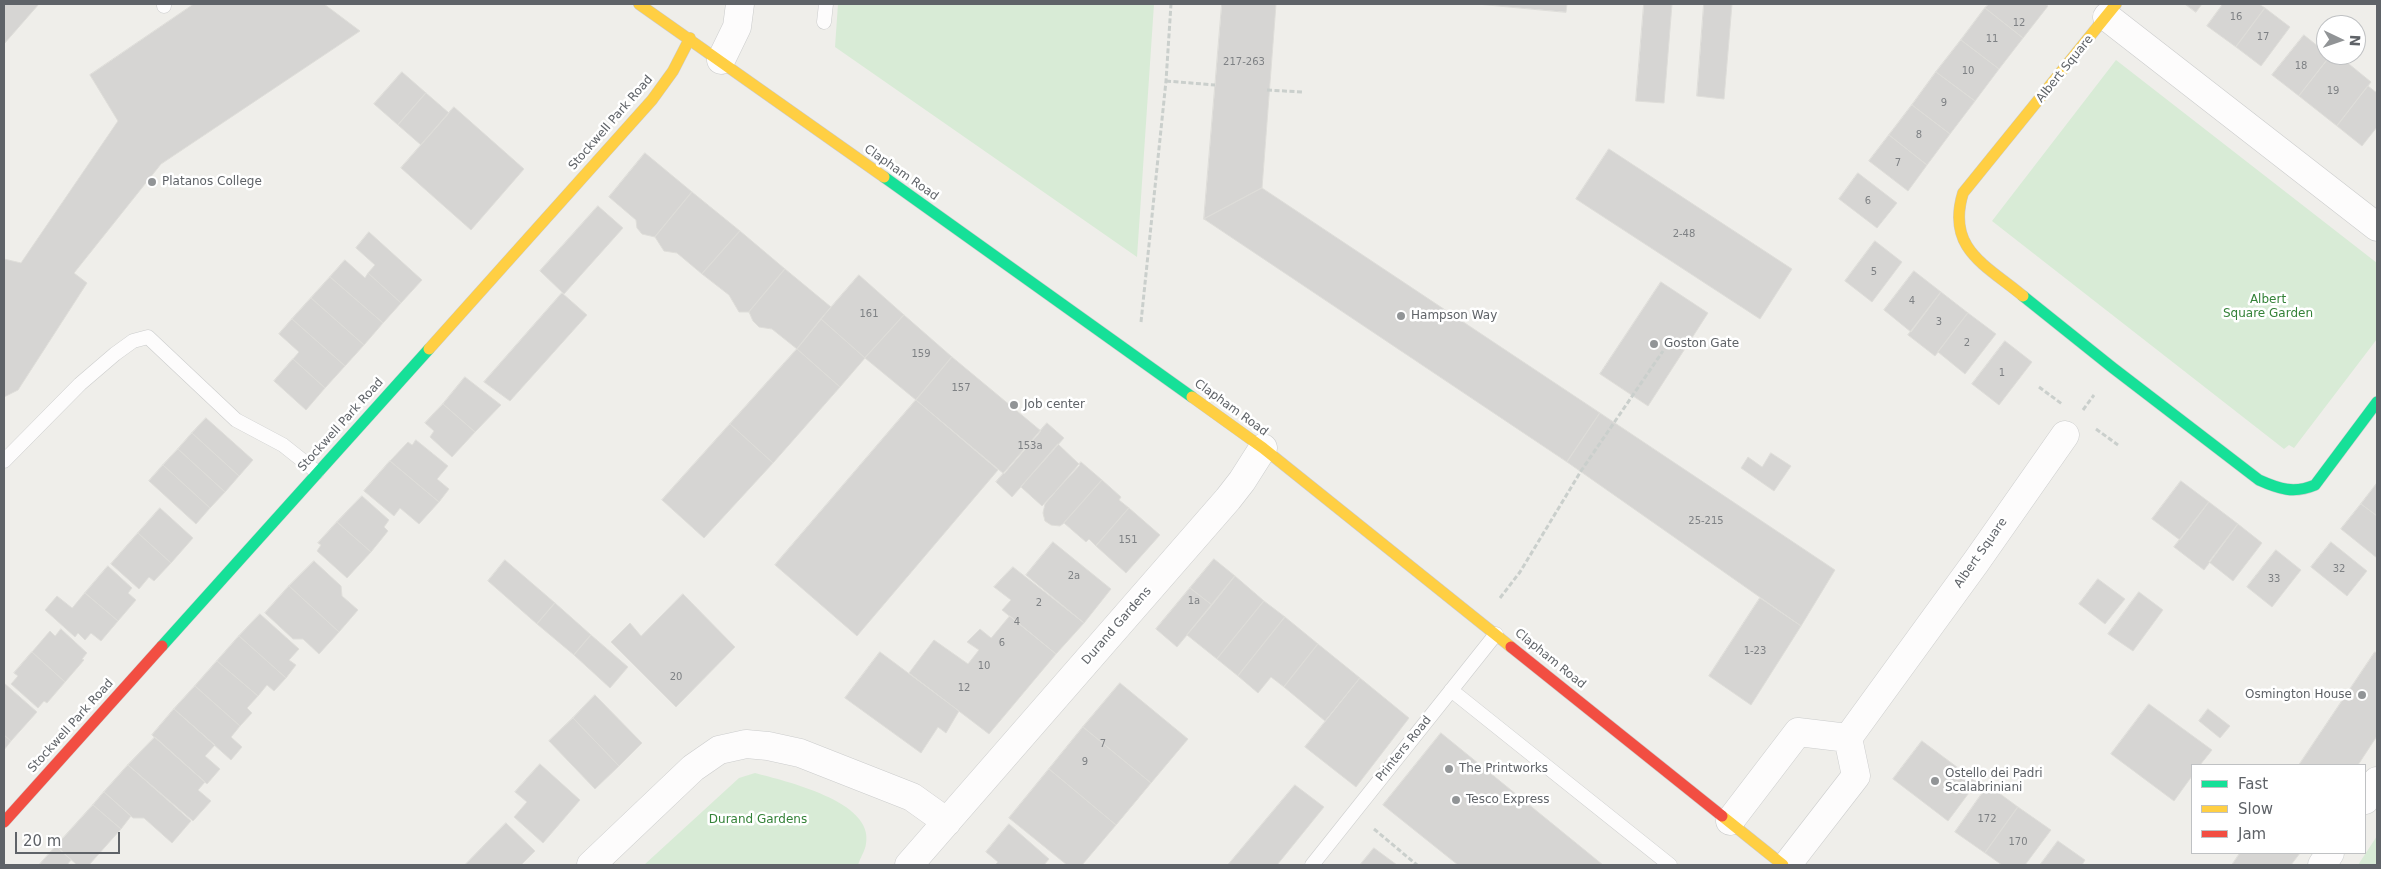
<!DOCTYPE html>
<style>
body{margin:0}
#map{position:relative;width:2381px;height:869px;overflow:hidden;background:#efeeea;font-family:"DejaVu Sans",sans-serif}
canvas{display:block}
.frame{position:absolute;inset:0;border:5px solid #5f6368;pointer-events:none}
.legend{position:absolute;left:2191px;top:764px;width:175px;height:90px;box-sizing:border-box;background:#fff;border:1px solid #bfc1c3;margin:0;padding:6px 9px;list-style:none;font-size:15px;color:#5f6368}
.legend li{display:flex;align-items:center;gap:10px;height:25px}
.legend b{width:25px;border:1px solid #bfc1c3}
.north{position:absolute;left:2316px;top:15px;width:50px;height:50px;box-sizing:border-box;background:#fff;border:1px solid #bfc1c3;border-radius:50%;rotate:93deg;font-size:14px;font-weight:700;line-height:20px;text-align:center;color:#5f6368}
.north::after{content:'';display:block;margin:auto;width:18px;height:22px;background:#919496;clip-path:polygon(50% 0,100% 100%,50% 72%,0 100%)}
.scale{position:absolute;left:15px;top:832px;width:105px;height:22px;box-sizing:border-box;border:2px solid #5f6368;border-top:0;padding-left:6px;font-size:15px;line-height:18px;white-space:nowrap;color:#5f6368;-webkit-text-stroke:4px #fff;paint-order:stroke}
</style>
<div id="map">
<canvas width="2381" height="869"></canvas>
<div class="frame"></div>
<ul class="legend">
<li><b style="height:6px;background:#16e098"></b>Fast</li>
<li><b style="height:6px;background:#ffcf43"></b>Slow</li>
<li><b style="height:6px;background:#f24e42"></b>Jam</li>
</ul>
<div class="north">N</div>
<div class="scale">20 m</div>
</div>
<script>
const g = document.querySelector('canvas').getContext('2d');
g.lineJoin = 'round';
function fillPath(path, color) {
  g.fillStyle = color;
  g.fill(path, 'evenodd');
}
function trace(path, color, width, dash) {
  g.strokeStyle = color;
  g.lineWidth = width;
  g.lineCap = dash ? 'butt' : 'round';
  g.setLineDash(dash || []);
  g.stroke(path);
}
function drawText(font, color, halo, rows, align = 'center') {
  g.font = font + ' "DejaVu Sans",sans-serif';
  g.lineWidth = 5;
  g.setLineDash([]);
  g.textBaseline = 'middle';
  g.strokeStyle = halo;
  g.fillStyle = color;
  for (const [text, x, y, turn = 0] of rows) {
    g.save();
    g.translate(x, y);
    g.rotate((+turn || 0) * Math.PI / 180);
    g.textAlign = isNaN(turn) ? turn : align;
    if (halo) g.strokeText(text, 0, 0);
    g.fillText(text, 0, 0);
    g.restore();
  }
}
const green = new Path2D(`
 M838,4H1154L1137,257L835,47Z
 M2116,60L2377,263V339L2294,448L2289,445L2284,449L1992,221Z
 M755,773C784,781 875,801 866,844C865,851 860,858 858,865H644L739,778Z
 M2377,836V865H2358Z`);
const building = new Path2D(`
 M4,4H39L4,44Z
 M194,4H324L360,31L161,164L74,273L87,283L18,390L4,397V259L21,263L118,121L90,75Z
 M1222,4H1276L1262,188L1204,219Z
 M1477,4H1567L1566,12Z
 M1644,4H1672L1664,103L1636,101Z
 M1704,4H1732L1724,99L1697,96Z
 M1989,4H2045L2048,6L2023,38L1985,8Z
 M2185,4H2202L2196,12Z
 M2223,4H2259L2265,8L2236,47L2207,26Z
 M1985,8L2023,38L1999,69L1961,40Z
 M2265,8L2290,27L2261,66L2236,47Z
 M2304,35L2330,56L2299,96L2272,75Z
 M1961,40L1999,69L1975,101L1936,72Z
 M2331,55H2338L2371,82L2337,126L2299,96Z
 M402,72L426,93L398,125L374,104Z
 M1936,72L1975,101L1950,134L1912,105Z
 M2368,86L2377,93V127L2362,146L2337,126Z
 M426,93L449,113L421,145L398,125Z
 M1912,105L1950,134L1927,165L1889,135Z
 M454,107L524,169L471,230L401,168Z
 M1889,135L1927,165L1908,191L1869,161Z
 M1609,149L1792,269L1760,319L1576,199Z
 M645,153L692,192L655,237L642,234L637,228L636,220L609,197Z
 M1858,173L1897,203L1877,228L1839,199Z
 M1262,188L1600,413L1567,462L1204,219Z
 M692,192L740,231L702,274L677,253L664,251L655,237Z
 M598,206L623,228L564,294L540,271Z
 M740,231L785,269L749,312H739L729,295L702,274Z
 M369,232L422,280L401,303L368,273L375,265L356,248Z
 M1875,241L1902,262L1872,302L1845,281Z
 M345,260L365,278L368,273L401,303L383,323L330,277Z
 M785,269L831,307L797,349L772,329L759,327L753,321L749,312Z
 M1914,271L1941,292L1911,332L1884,310Z
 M859,275L904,315L865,358L821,319Z
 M330,277L383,323L364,345L311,298Z
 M1661,282L1708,313L1648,406L1600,374Z
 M1941,292L1968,313L1935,356L1908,335Z
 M562,293L587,315L510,401L484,382Z
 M311,298L364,345L345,366L292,319Z
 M1968,313L1996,334L1965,374L1938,352Z
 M904,315L952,357L916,400L865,358Z
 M292,319L345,366L325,388L293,359L299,352L279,334Z
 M821,319L865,358L840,387L797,349Z
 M2005,341L2032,362L1999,405L1972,384Z
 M797,349L840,387L773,463L730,424Z
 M952,357L1041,431L1004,474L916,400Z
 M293,359L325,388L306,410L274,381Z
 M465,377L501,405L475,432L443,404Z
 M916,400L998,470L857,636L775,565Z
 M443,404L475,432L452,457L430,437L434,431L425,423Z
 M1600,413L1835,570L1801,626L1567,462Z
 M206,418L253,460L239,476L192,433Z
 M1047,423L1064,438L1012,497L996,482Z
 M730,424L773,463L704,538L662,500Z
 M192,433L239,476L225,492L178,449Z
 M416,440L448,466L437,479L449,489L439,502L390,461L408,442L412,445Z
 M1058,444L1080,465L1042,506L1021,487Z
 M178,449L225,492L210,508L163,465Z
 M1771,453L1791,466L1774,491L1741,468L1748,457L1762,467Z
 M390,461L439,502L419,524L400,508L394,516L364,491Z
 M1081,462L1102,480L1064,523L1060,526L1051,525L1045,521L1043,513L1045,504Z
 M163,465L210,508L196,524L149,481Z
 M1102,480L1121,497L1119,500L1129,508L1096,546L1089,539L1086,542L1064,523Z
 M2181,481L2209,502L2180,540L2152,519Z
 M2377,483V516L2361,504Z
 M362,496L389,520L384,527L388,531L371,552L337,522Z
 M2209,502L2238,524L2204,570L2174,547Z
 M2361,504L2377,516V558L2341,529Z
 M160,508L193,538L171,563L138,533Z
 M1129,508L1160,535L1126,573L1096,546Z
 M337,522L371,552L347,578L317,551L321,545L318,543Z
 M2238,524L2262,543L2233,581L2209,562Z
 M138,533L171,563L154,581L149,577L139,589L111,564Z
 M1053,542L1111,589L1084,623L1026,575Z
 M2331,542L2367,571L2347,596L2311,567Z
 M2276,550L2301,570L2272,607L2247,587Z
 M1214,559L1235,576L1212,605L1190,588Z
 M505,560L555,603L537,624L488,581Z
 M314,561L341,586L342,596L358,610L339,632L289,586Z
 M108,566L132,588L128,593L136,600L118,621L85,593Z
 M1013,567L1084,623L1056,654L1002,610L1011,600L994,587Z
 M1235,576L1264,601L1217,659L1187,635Z
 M2098,579L2125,599L2105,624L2079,604Z
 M289,586L339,632L319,654L303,639H293L265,613Z
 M1190,588L1212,605L1177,647L1156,629Z
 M2139,592L2163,610L2133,651L2108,634Z
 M85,593L118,621L101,641L91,633L85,640L78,633L75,637L45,610L57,596L72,608Z
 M683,594L735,647L676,707L611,642L630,623L641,636Z
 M1760,598L1801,626L1751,705L1709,676Z
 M1264,601L1285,617L1238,676L1217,659Z
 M555,603L591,635L574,655L537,624Z
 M260,614L299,649L289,660L296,665L286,678L239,636Z
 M1010,616L1056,654L989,734L909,673L934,640L968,664L979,650L967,642L980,629L991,638Z
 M1285,617L1318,644L1284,687L1271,677L1258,693L1238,676Z
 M61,629L87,653L82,659L84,660L65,682L32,652L50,631L55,636Z
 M591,635L628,667L610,688L574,655Z
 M239,636L286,678L274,691L267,685L258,696L217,661Z
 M1318,644L1360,678L1325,721L1284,687Z
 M32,652L65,682L47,703L44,701L38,708L11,684L18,676L14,673Z
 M880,652L959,711L946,733L938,727L921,753L845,698Z
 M2375,652L2377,653V736L2358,765H2299Z
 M217,661L258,696L247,708L252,713L240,726L195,686Z
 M1360,678L1409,718L1356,787L1305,747Z
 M4,683L37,712L11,741L4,735Z
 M1120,683L1188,739L1151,783L1083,727Z
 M195,686L240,726L231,737L242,747L231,760L174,709Z
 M595,695L642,743L619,766L573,718Z
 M2149,704L2212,750L2200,765H2192V776L2174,801L2111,754Z
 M174,709L215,745L205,756L220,769L207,784L152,735Z
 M2208,709L2230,726L2220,738L2199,721Z
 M573,718L619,766L595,789L549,741Z
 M1083,727L1151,783L1116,825L1049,769Z
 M1441,733L1603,865H1458L1383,805Z
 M4,735L11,741L4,750Z
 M155,737L205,782L198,790L211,801L193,821L128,765Z
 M1922,741L1977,782L1948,821L1893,779Z
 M540,764L580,800L543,843L514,817L527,802L515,792Z
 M128,765L191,821L172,843L144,818H133L104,792Z
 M1049,769L1116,825L1082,865H1067L1009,818Z
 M1295,785L1324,807L1277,865H1228Z
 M1988,785L2018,807L1985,853L1955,832Z
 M104,792L131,816L121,829L93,805Z
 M93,805L121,829L89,865H77L56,846Z
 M2018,807L2051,830L2025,865H2002L1985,853Z
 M506,823L535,851L521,865H465Z
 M1009,824L1049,859L1044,865H995L998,862L986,852Z
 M2058,841L2085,860L2082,865H2040Z
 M56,846L71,860L67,865H39Z
 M1374,848L1397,865H1360Z
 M2240,853H2300L2291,865H2232Z`);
const path = new Path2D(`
 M1166,81L1215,85
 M1267,90L1302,92
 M1141,322L1166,81L1171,4
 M2039,387L2062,404
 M2083,410L2094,395
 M2096,429L2118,445
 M1500,598L1520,572L1581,471L1663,351
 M1374,829L1417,865`);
const lane = new Path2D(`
 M164,6V4
 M824,22L826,4
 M4,461L80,384L115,354L133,341L148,337L236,420L283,445L317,472
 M1451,690L1670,865
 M1312,865L1496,634`);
const street = new Path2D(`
 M2107,17L2377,227
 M721,60L737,27L740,4
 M2365,800L2377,781
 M1730,821L1798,732L1848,738
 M591,865L693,768L719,750L746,744L768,746L800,753L912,797L947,822
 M909,865L1228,499L1242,481L1263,448
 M1787,865L1856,776L1848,738L1976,562L2065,435
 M2322,865L2330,853`);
const fast = new Path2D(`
 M884,177L1192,397
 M2023,296L2113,368L2259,480C2279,489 2294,494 2315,485L2377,402
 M162,646L429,349`);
const slow = new Path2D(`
 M639,4L884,177
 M2023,296C1986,265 1946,249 1963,193L2116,4
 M429,349L652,100L673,71L690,38
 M1192,397L1263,448L1511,647
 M1722,816L1783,865`);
const jam = new Path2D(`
 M1511,647L1722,816
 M4,822L162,646`);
const markers = [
 [152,182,5,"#919496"],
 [1401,316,5,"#919496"],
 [1654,344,5,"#919496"],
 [1014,405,5,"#919496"],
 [2362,695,5,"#919496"],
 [1449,769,5,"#919496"],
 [1935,781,5,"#919496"],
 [1456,800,5,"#919496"]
];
const numberNames = [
 ["16",2236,17],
 ["12",2019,23],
 ["17",2263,37],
 ["11",1992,39],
 ["217-263",1244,62],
 ["18",2301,66],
 ["10",1968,71],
 ["19",2333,91],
 ["9",1944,103],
 ["8",1919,135],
 ["7",1898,163],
 ["6",1868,201],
 ["2-48",1684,234],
 ["5",1874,272],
 ["4",1912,301],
 ["161",869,314],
 ["3",1939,322],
 ["2",1967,343],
 ["159",921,354],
 ["1",2002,373],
 ["157",961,388],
 ["153a",1030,446],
 ["25-215",1706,521],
 ["151",1128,540],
 ["32",2339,569],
 ["2a",1074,576],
 ["33",2274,579],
 ["1a",1194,601],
 ["2",1039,603],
 ["4",1017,622],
 ["6",1002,643],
 ["1-23",1755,651],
 ["10",984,666],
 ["20",676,677],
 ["12",964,688],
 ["7",1103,744],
 ["9",1085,762],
 ["172",1987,819],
 ["170",2018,842]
];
const streetNames = [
 ["Albert Square",2065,69,-51],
 ["Stockwell Park Road",611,123,-49],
 ["Clapham Road",901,173,35],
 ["Clapham Road",1231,408,36],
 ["Stockwell Park Road",341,425,-48],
 ["Albert Square",1981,553,-55],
 ["Durand Gardens",1117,626,-49],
 ["Clapham Road",1550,659,39],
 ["Stockwell Park Road",71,726,-48],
 ["Printers Road",1404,749,-51]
];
const poiNames = [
 ["Platanos College",162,182],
 ["Hampson Way",1411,316],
 ["Goston Gate",1664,344],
 ["Job center",1024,405],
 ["Osmington House",2352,695,"right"],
 ["The Printworks",1459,769],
 ["Ostello dei Padri",1945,774],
 ["Scalabriniani",1945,788],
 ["Tesco Express",1466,800]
];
const parkNames = [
 ["Albert",2268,300],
 ["Square Garden",2268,314],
 ["Durand Gardens",758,820]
];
fillPath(green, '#d8ebd6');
fillPath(building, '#d6d5d3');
trace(building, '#deddd9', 1);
trace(lane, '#cbcccc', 15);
trace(street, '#cbcccc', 29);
trace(fast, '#cacacb', 12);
trace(slow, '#cacacb', 12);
trace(jam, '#cacacb', 12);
trace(path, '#cacfcc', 3, [5, 2.5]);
trace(lane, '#fdfcfc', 14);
trace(street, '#fdfcfc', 28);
trace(fast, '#16e098', 11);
trace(slow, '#ffcf43', 11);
trace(jam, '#f24e42', 11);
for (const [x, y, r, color] of markers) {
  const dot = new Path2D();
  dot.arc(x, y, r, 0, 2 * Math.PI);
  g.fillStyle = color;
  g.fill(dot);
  trace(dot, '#fff', 2);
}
drawText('10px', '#7e8184', null, numberNames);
drawText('12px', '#5f6368', '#fff', streetNames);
drawText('12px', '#5f6368', '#fff', poiNames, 'left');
drawText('12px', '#348238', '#fff', parkNames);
</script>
